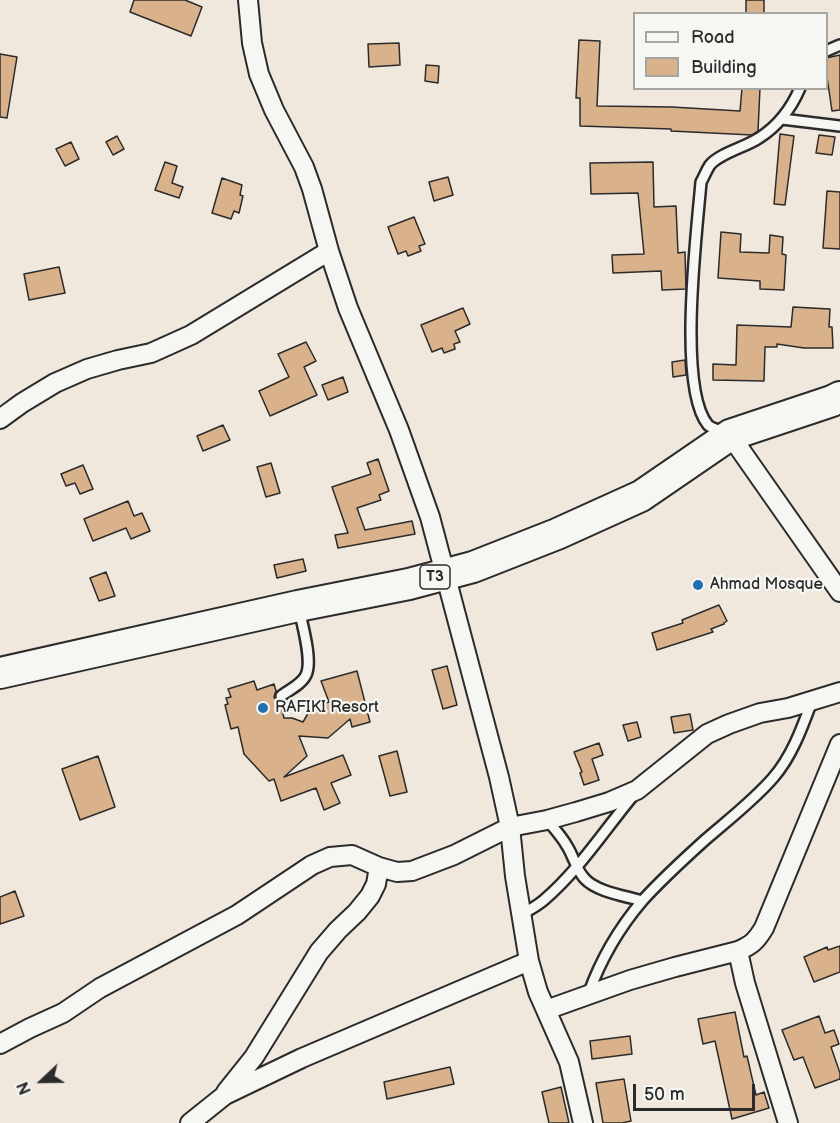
<!DOCTYPE html>
<style>
body{margin:0}
#map{position:relative;width:840px;height:1123px;overflow:hidden;background:#f0e8dd;font-family:"Balsamiq Sans",sans-serif}
canvas{display:block}
.legend{position:absolute;left:633px;top:12px;width:195px;height:78px;box-sizing:border-box;background:#f6f6f2;border:2px solid #a5a5a2;margin:0;padding:8px 10px;list-style:none;font-size:18px;color:#2b2b2b}
.legend li{display:flex;align-items:center;gap:12px;height:30px}
.legend b{width:30px;border:2px solid #a5a5a2}
.north{position:absolute;left:12px;top:1051px;width:60px;height:60px;-webkit-text-stroke:4px #f6f6f2;paint-order:stroke;rotate:248deg;font-size:16px;font-weight:700;line-height:24px;text-align:center;color:#2b2b2b}
.north::after{content:'';display:block;margin:auto;width:21px;height:27px;background:#2b2b2b;clip-path:polygon(50% 0,100% 100%,50% 72%,0 100%)}
.scale{position:absolute;left:633px;top:1084px;width:122px;height:27px;box-sizing:border-box;border:3px solid #2b2b2b;border-top:0;padding-left:8px;font-size:18px;line-height:21px;white-space:nowrap;color:#2b2b2b;-webkit-text-stroke:4px #f6f6f2;paint-order:stroke}
</style>
<div id="map">
<canvas width="840" height="1123"></canvas>
<ul class="legend">
<li><b style="height:8px;background:#f6f6f2"></b>Road</li>
<li><b style="height:16px;background:#d9b18a"></b>Building</li>
</ul>
<div class="north">N</div>
<div class="scale">50 m</div>
</div>
<script>
const g = document.querySelector('canvas').getContext('2d');
g.lineJoin = 'round';
function fillPath(path, color) {
  g.fillStyle = color;
  g.fill(path, 'evenodd');
}
function trace(path, color, width, dash) {
  g.strokeStyle = color;
  g.lineWidth = width;
  g.lineCap = dash ? 'butt' : 'round';
  g.setLineDash(dash || []);
  g.stroke(path);
}
function drawText(font, color, halo, rows, align = 'center') {
  g.font = font + ' "Balsamiq Sans",sans-serif';
  g.lineWidth = 4.5;
  g.setLineDash([]);
  g.textBaseline = 'middle';
  g.strokeStyle = halo;
  g.fillStyle = color;
  for (const [text, x, y, turn = 0] of rows) {
    g.save();
    g.translate(x, y);
    g.rotate((+turn || 0) * Math.PI / 180);
    g.textAlign = isNaN(turn) ? turn : align;
    if (halo) g.strokeText(text, 0, 0);
    g.fillText(text, 0, 0);
    g.restore();
  }
}
const building = new Path2D(`
 M134,0H185L202,7L191,36L130,12Z
 M746,0H764V14H746Z
 M579,40L600,41L597,106L672,107L740,111L742,88H760L758,131L752,135L671,131V129L580,126V98H576Z
 M399,43L400,65L369,67L368,44Z
 M0,54L17,57L7,118L0,117Z
 M840,55V110L832,111L826,70V58Z
 M426,65L439,66L438,83L425,81Z
 M780,134L794,136L785,205L774,204Z
 M819,135L835,137L832,155L816,153Z
 M117,136L124,149L113,155L106,142Z
 M71,142L79,159L65,166L56,149Z
 M165,162L177,166L172,183L183,187L179,198L155,190Z
 M653,162L654,207L676,206L678,253L685,252L686,289L662,290L661,271L613,273L612,255L644,254L638,193L591,194L590,163Z
 M448,177L453,195L434,201L429,182Z
 M222,178L242,185L240,195L243,196L239,213L234,211L231,219L212,213Z
 M827,191L840,192V249L823,248Z
 M414,217L425,244L419,246L421,251L408,256L406,251L398,254L388,227Z
 M721,232L741,234L740,252L769,253L770,235L783,237L782,254L786,255L784,290L760,289V281L718,278Z
 M59,267L65,293L29,300L24,274Z
 M793,307L830,309L829,327H832L833,348H804L777,344V347H765L764,381L713,380V364L736,365L737,325L791,327Z
 M463,308L470,324L455,331L460,342L454,344L455,349L444,353L442,348L432,352L421,325Z
 M306,342L316,361L304,367L317,395L270,416L259,391L289,377L278,354Z
 M685,360L686,375L673,377L672,362Z
 M343,377L348,392L328,400L322,385Z
 M223,425L230,440L203,451L197,436Z
 M378,459L389,491L379,495L381,500L357,508L365,530L412,521L415,534L338,548L335,535L348,533L332,487L371,474L367,463Z
 M271,463L280,493L266,497L257,467Z
 M83,465L93,489L80,494L75,483L66,486L61,474Z
 M128,501L134,516L142,513L150,531L131,539L126,528L93,541L84,519Z
 M303,559L306,571L277,578L274,565Z
 M106,572L115,596L99,601L90,578Z
 M719,605L727,621L724,623V624L711,629L713,632L657,650L652,633L683,623L682,620Z
 M447,666L457,705L443,709L432,670Z
 M357,671L370,722L352,727L350,719L328,738L299,736L307,756L284,777L343,755L351,775L331,783L340,803L324,810L316,788L281,801L274,779L269,781L244,754L238,727L231,729L225,705L228,704L226,698L231,697L228,689L254,681L257,690L274,684L276,691L274,697L276,700L280,702L284,718H292L303,722L310,710L315,706L329,702L321,681Z
 M690,714L693,730L674,733L671,717Z
 M637,722L641,737L628,741L623,725Z
 M599,743L603,755L592,759L599,780L584,785L580,773L582,772L574,752Z
 M397,751L407,792L390,796L379,756Z
 M98,756L115,807L80,820L62,769Z
 M15,891L24,916L0,924V897Z
 M840,946V972L814,982L804,957L827,947L828,950Z
 M735,1012L744,1057L747,1056L756,1095L764,1092L769,1108L732,1119L715,1041L703,1044L698,1019Z
 M819,1016L825,1033L834,1030L839,1044L831,1047L840,1073V1079L815,1088L803,1057L794,1060L782,1030Z
 M630,1036L632,1054L592,1059L590,1041Z
 M450,1067L454,1084L387,1099L384,1082Z
 M624,1079L631,1121L622,1123H603L596,1083Z
 M561,1087L569,1123H549L542,1092Z`);
const service = new Path2D(`
 M826,51L840,45
 M782,119L840,126
 M725,433C720,430 712,429 708,425C677,388 697,231 701,182C704,177 707,169 710,165C720,153 746,147 759,138C778,126 791,109 800,88
 M281,696C289,690 302,684 306,675C313,661 302,624 299,609
 M547,820C554,828 562,837 567,846C574,857 576,870 585,879C597,892 626,896 642,901
 M521,915C529,910 537,906 544,900C578,871 604,831 632,797
 M588,995C600,961 619,928 643,900C662,879 684,859 705,840C728,820 753,801 773,778C792,756 802,728 812,701`);
const minor = new Path2D(`
 M248,0L252,43L259,74L274,110L304,167L312,189L329,251L348,308L399,430L430,517L499,777L510,827L515,876L529,961L538,992L569,1062L583,1123
 M0,419L22,403L55,383L87,369L118,360L151,353L191,335L329,251
 M730,435L840,592
 M738,951L745,983L788,1123
 M546,1010L630,980L675,967L738,951C752,945 756,941 764,928L840,744
 M0,1044L30,1028L63,1013L100,988L237,915L312,865L330,857L352,855L379,867L397,872L412,871L454,855L510,827L547,820L576,812L609,802L637,790L707,734L729,724L760,713L788,708L840,692
 M226,1092L254,1057L319,952L338,930L357,912L370,896L376,884L379,867
 M190,1123L225,1095L302,1058L529,961`);
const trunk = new Path2D(`
 M0,673L298,606L409,584L473,567L557,534L641,496L730,435L832,401L840,397`);
const markers = [
 [698,585,6,"#1f6fb2"],
 [263,708,6,"#1f6fb2"]
];
const shields = [
 [435,577,30]
];
const shieldNames = [
 ["T3",435,577]
];
const poiNames = [
 ["Ahmad Mosque",710,585],
 ["RAFIKI Resort",275,708]
];
fillPath(building, '#d9b18a');
trace(building, '#2b2b2b', 1.5);
trace(service, '#2b2b2b', 14);
trace(minor, '#2b2b2b', 22);
trace(trunk, '#2b2b2b', 34);
trace(service, '#f6f6f2', 9);
trace(minor, '#f6f6f2', 18);
trace(trunk, '#f6f6f2', 30);
for (const [x, y, r, color] of markers) {
  const dot = new Path2D();
  dot.arc(x, y, r, 0, 2 * Math.PI);
  g.fillStyle = color;
  g.fill(dot);
  trace(dot, '#f6f6f2', 2);
}
for (const [x, y, w] of shields) {
  const box = new Path2D();
  box.roundRect(x - w / 2, y - 12, w, 24, 4.5);
  g.fillStyle = '#f6f6f2';
  g.fill(box);
  trace(box, '#2b2b2b', 1.5);
}
drawText('bold 15px', '#2b2b2b', null, shieldNames);
drawText('16px', '#2b2b2b', '#f6f6f2', poiNames, 'left');
</script>
